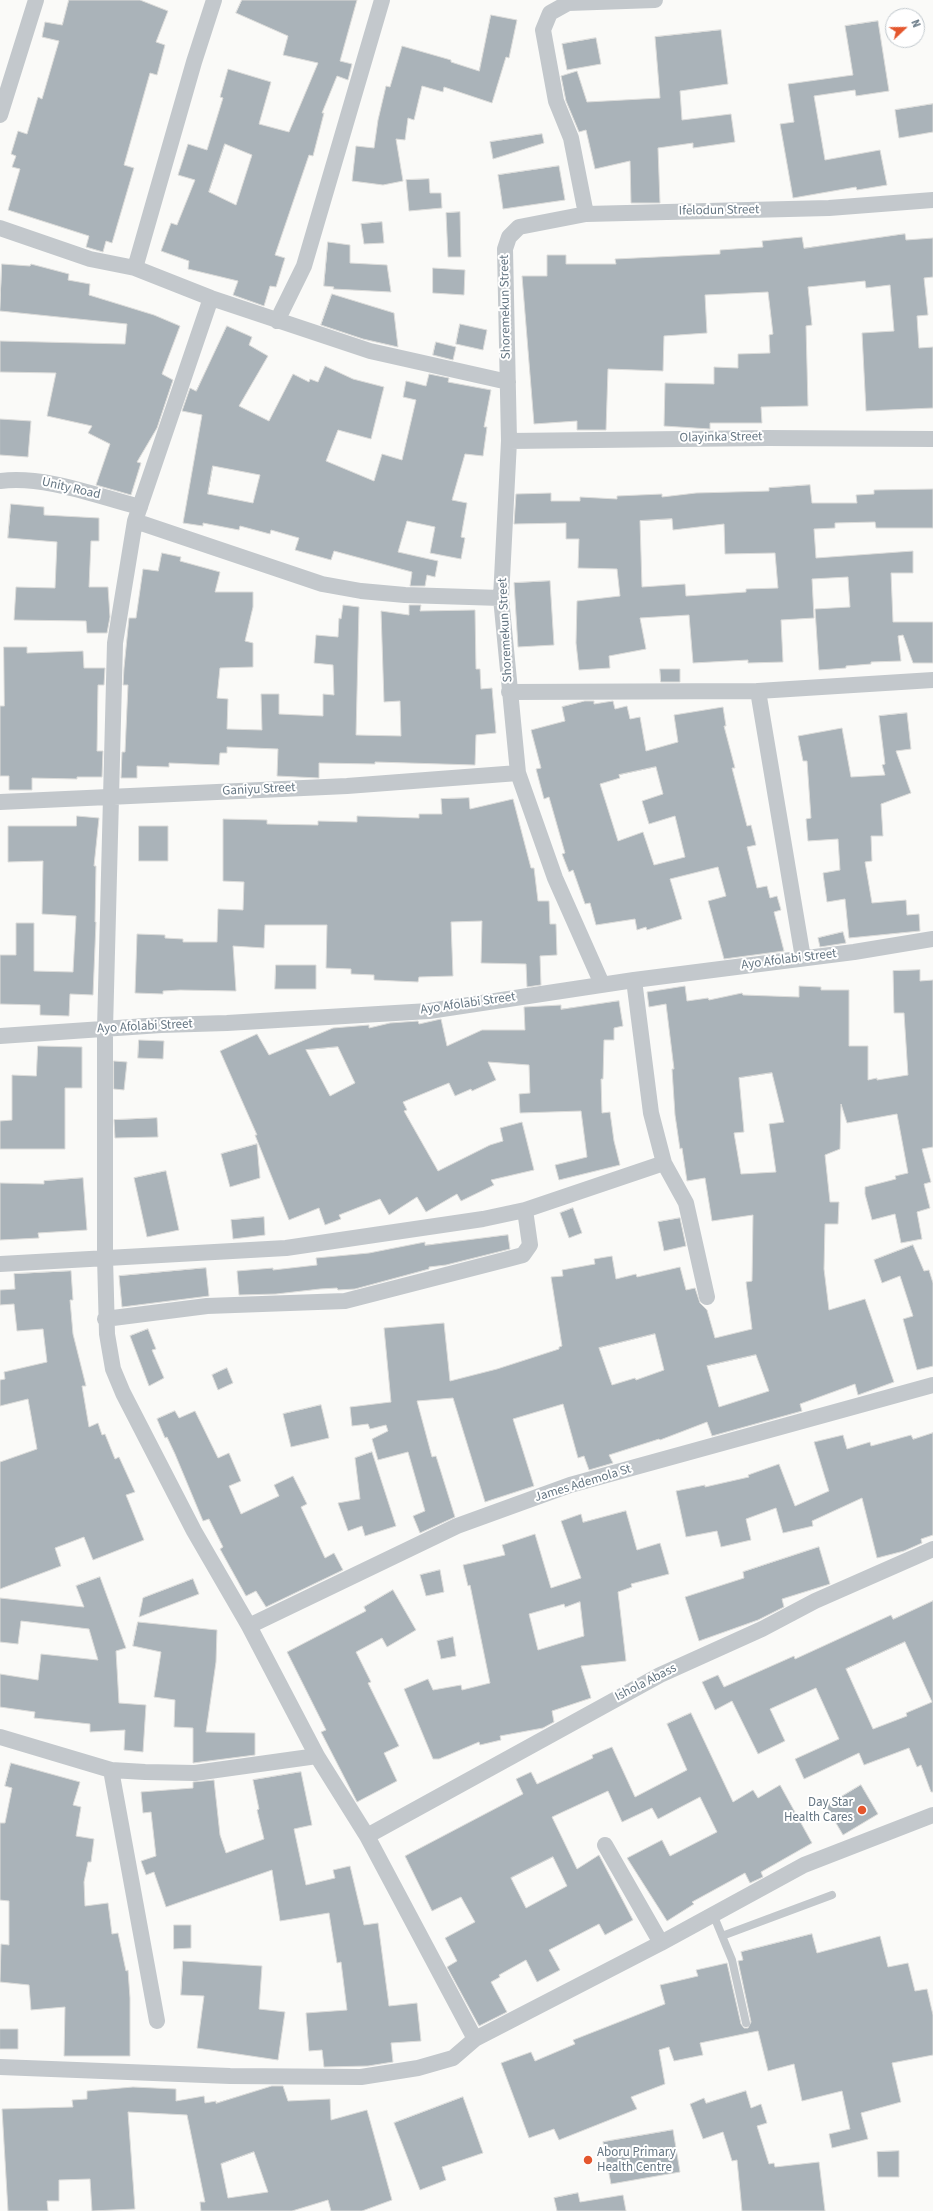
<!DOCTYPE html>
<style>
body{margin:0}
#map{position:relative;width:933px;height:2211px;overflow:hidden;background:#fafaf8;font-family:"Source Sans 3",sans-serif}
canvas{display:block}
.north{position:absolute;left:885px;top:8px;width:40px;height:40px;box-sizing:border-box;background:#fff;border:1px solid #c1c8cd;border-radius:50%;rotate:68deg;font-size:11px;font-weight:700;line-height:16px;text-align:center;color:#657683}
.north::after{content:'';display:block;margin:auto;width:14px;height:18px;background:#e4572e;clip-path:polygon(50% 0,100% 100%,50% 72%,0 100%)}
</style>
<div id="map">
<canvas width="933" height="2211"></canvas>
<div class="north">N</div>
</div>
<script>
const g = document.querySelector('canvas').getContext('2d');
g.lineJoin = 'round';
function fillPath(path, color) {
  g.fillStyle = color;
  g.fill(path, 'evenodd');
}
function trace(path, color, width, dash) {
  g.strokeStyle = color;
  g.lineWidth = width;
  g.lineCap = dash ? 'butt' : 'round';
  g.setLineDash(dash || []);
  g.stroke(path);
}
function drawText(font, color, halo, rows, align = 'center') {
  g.font = font + ' "Source Sans 3",sans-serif';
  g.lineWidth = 4;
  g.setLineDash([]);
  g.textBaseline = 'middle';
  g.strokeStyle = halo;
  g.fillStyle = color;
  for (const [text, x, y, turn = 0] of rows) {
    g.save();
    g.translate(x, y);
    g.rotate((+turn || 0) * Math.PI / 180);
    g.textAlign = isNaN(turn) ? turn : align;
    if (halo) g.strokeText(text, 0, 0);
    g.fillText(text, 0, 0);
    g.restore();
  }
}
const building = new Path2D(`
 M69,0H140L168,11L156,42L165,45L157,75L150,73L124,165L134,168L112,243L106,241L103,252L86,247L89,236L8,210L20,169L12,167L16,156L11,154L18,131L27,134L38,97L42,99L59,41L42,37L45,22L62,25Z
 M242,0H357L340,61L352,64L348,80L337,76L322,113H324L313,156L309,155L275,255L285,258L276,287L270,286L264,306L233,295L238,281L188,269L189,261L161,251L171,223L177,225L195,180L178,175L188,144L207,150L223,98L220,97L228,69L271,82L259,124L289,132L318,63L283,55L288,36L236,13ZM225,144L252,155L236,205L209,192Z
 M491,15L517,20L509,58L506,57L492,103L444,87L443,92L422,86L414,120L408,118L405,140L396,139L403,181L383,185L352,181L356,146L374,148L378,120L386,86L390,87L402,46L451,60V62L479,71Z
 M878,21L889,91L856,96L855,90L814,96L825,160L880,150L887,185L857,190L856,187L793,198L780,124L794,122L788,84L853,75L845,26Z
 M721,30L728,84L680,91L682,120L731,114L735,142L693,148V143L658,148L660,203H631L630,161L595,169L586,130L579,132L566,101L561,76L577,71L587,102L660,98L655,37Z
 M596,38L601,64L567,70L562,44Z
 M933,104V132L899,138L895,110Z
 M542,134L544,143L493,159L490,142Z
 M559,166L565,200L503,209L498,175Z
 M429,179L430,193H441L442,208L409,211L406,180Z
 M460,212L461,257H448L446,213Z
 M382,222L384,243L364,244L361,224Z
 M905,234L906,240L933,238V277L924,278L928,315L917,316L919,348L933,347V408L866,411L862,333L894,331L890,285L866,288L865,281L808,287L812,325L806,326L808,406L761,407L762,423H710V429L664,426L665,383L714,384V367L738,368V354L770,353L769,335L773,334L768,292L705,295L707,333L664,336L663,371L608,369L606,430H577V421L534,424L522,276H547V255H566V264H616L615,259L720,254V250L763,247L762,241L802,237L804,248Z
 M328,242L350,245V263L387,265L391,292L333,289L334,287L324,286Z
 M2,264L30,266L31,264L69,274L68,280L90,284L89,295L154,315L180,326L162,374L173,380L157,428L137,462L141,463L131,495L96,485L110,444L88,433L92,426L47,416L56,373L0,372V341L125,344L127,324L0,311Z
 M433,268L465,270L464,295L433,293Z
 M332,294L394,313L398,347L363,339L321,325Z
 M460,324L487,330L483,350L456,344Z
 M227,326L252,337L249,345L268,356L239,406L269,421L293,374L309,382L310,379L318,382L325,366L353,379L384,387L371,439L338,430L326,461L374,481L382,454L402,460L416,400L403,397L406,381L426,386L429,374L449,378L448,382L491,390L484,427H487L483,456L465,454L452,500L467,503L461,537L465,538L461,559L430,553L435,527L407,521L398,552L438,561L435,577L427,575L425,586H410L412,572L334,551L331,560L295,550L299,538L271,530L270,534L240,526L239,530L203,523V526L183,523L202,415L182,411L190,388L196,391ZM213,466L260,475L253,503L208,494Z
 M436,342L456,347L453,360L433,355Z
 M0,419L31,421L28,457L0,455Z
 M810,485L812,503H857L856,495L874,494V490L933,489V528H876L875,522L835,523V528L814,529L816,558L913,551V573H891L893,622H933V663H913L903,635L898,636L901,661L871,662V664L846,666V668L819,670L815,609L850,607L848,577L812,579L814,618L781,620L783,662L748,663V660L693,663L689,615L640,618L646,649L609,656L610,668L579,670L576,643L577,601L620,596L617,569L578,568L579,539H566V523L514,524L516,494L551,493V501H580V497L617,499V496L662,494V497L696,493L769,491V488ZM672,519L673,530L724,524L725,554L775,553L778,588L746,589V592L686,596L685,584L642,587L640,521Z
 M11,504L44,507V515L99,518V541H91L89,587H108L110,617L107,633H87L86,621L14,620L16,587L55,588L57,542L8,538Z
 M162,553L181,557L180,561L220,572L215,592H253V607L245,641L253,643V667L220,668L217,698L228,699L227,729L262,730L261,694H279V714L323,716V694L334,695L333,665L314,663L316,635L338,637L339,618L341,619L343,605L359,607L356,735L401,736L400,701L384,702L381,611L409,615V605H421L420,611L475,610L476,669H480L481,689L492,688L496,733L476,735L475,765L375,762V764L319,763V778L277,776L278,749L227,747V753H220L219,765L169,763V767L137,766V778H121L122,752H125L128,685H123L124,668L129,618H136L143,569L158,571Z
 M550,581L554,645L518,647L514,583Z
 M4,647H27V653L83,651L84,668H105L104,685H98L97,751H103L102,777H77V779L32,778V790H9V776H0V706H4Z
 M660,669H680V682H661Z
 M585,701H594V704L613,701L615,709L627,706L630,719L640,717L646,751L678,742L674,715L723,707L726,726H724L735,768H732L747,826L751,825L756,845L747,847L757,888L767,886L770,898L777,896L781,910L774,912L784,951L724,959L708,901L726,896L718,867L670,879L682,919L647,930L646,927L637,930L635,919L596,925L590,903L585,904L573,870L569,872L562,854L565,853L549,797L544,799L536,769L541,768L531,730L565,721L562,707ZM656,767L663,794L642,801L649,824L675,816L685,857L654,865L643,832L618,841L600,784L620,778L619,775Z
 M907,713L911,749L896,751L911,793L881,804L883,836H871L872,861L865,862L872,903L906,900L907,915L919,914L920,931L849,938L845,899L827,902L823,873L840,870L838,839L808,841L806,819L811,818L807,761H803L798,736L842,728L851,777L885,775L882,765L885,764L879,716Z
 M469,798L470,809L513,799L531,868H534L538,901H549L550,924H556L557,955L540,956L541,985L527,987L526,964L481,963L482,921L451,922L453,976L419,977L418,982L374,980V975L351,974V969L326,968L327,925H265L264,948L233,946L236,991L180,990L163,991V994L135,993L137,934L165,935V938L183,939V942H217L218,909L243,910L244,882L223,881V819L267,820V824L318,825V821L357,822V816L419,818V814H442L441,799Z
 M77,816L99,818L94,866H96L95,922H96L93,995L70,994L69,1016L40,1015V1005L0,1004V955H16V923H34V971L73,972L76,916L42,914L43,861L8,862V826H76Z
 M139,826H168V861H139Z
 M843,932L846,943L820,947L818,938Z
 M276,965H316V989H275Z
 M920,970V981L933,980V1147L922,1149L931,1182L924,1184L930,1208L917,1212L922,1239L901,1243L895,1214L872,1220L865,1194V1187L896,1179L895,1176L908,1173L897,1114L847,1123L841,1104L840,1149L825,1155L830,1202H839L838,1224H825L824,1269L829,1310L865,1299L894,1382L858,1395L855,1384L800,1404L802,1411L712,1436L707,1422L660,1440L659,1439L609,1455L613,1463L589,1470L584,1456L578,1458L563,1404L513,1419L534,1486L485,1502L453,1398L417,1401L432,1457L436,1456L455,1517L420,1533L413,1516L425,1511L408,1452L378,1460L372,1439L388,1431L386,1425L370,1429L368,1424L352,1426L350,1407L391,1402L384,1328L444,1323L450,1381L497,1369L559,1349V1347L562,1346L551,1277L563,1276L562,1270L595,1264L594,1259L612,1256L616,1279L636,1274L637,1277L680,1267L686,1290L695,1288L700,1303L707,1310L715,1338L752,1329L746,1282L752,1281L753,1215L712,1221L705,1178L687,1181L682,1148L680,1149L675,1115L672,1069H674L666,1004L649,1007L647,992L685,986L687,1001L708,998L709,1000L742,993L743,995L799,997V986L821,987V990H849V1046H868V1080L877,1078V1080L908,1075L904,1013H894L893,971ZM772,1073L784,1122L769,1124L776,1172L741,1174L734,1133L744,1132L739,1078ZM655,1334L664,1370L636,1380L635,1378L612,1385L599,1348ZM756,1355L769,1391L719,1407L707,1366Z
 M619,1001L623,1026L614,1028V1040H604L603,1079H601L602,1113L610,1112L614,1141L620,1165L559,1180L555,1165L587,1157L581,1111L520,1113L519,1094L530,1093L529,1065L488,1062L496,1080L472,1091L471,1089L455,1096L449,1083L403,1102L407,1110L404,1111L438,1171L490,1145L503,1141L500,1128L522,1122L534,1170L491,1180L494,1185L461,1201L457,1194L426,1212L417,1197L389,1215L380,1199L339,1215L341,1219L325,1225L319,1208L289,1220L255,1135H257L220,1051L257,1034L269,1055L333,1028L369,1025V1028L390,1023L418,1021L419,1024L441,1019L447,1046L482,1030H525L524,1007L561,1005V1009ZM338,1047L355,1083L330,1096L306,1050Z
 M139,1040L164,1041L163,1059L138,1058Z
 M38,1046L82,1047V1088H65V1149H0V1121L12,1120V1075L36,1076Z
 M114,1061L127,1062L124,1090L114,1089Z
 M157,1118L158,1137L115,1138L114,1120Z
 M257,1144L260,1178L230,1187L221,1154Z
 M166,1171L179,1230L147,1237L134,1178Z
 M83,1178L87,1230L38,1233L39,1238L0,1240V1183L44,1184V1181Z
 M573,1208L582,1233L569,1238L560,1213Z
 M264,1217L265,1235L233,1239L231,1220Z
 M680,1218L686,1246L664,1251L658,1222Z
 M508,1235L510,1249L446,1265L429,1267V1269L355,1289L338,1290L337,1288L320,1289L276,1294L239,1295L237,1271L273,1268V1270L317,1265L316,1258L369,1253L425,1242V1245Z
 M913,1245L924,1271L929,1270L933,1283V1366L917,1370L903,1319L913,1316L900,1276L882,1283L874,1260Z
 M206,1268L209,1296L122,1307L119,1276Z
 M71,1271L73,1300H70L73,1334L86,1386H82L89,1427L98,1423L102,1435L105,1434L115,1459L119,1457L135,1492L126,1495L144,1540L93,1560L84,1537L55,1548L61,1566L0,1589V1462L37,1449L28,1399L0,1406V1380L5,1379L4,1372L47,1362L43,1329L17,1331L14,1304L0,1305V1290L15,1289L14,1274Z
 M148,1329L156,1349L152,1350L164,1378L149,1386L130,1336Z
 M227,1368L233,1383L218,1390L212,1375Z
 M321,1405L329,1438L291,1447L283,1414Z
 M175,1411L179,1418L195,1411L218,1458L229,1453L241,1481L229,1486L241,1514L279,1496L274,1485L293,1476L307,1504L301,1507L325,1558L334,1553L343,1570L266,1607L256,1591L246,1596L220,1549L223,1547L209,1519L203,1521L175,1454L167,1437L165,1438L157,1419Z
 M933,1433V1535L921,1539L922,1543L904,1551L877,1558L862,1498L812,1521L813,1526L783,1533L776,1508L746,1519L751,1540L721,1547L717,1531L686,1537L676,1491L705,1485V1487L749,1477L748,1475L779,1464L795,1506L829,1491L814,1442L843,1435L847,1449L870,1442L871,1446L911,1435L913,1439Z
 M372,1452L396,1526L365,1536L362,1526L348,1531L338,1503L360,1499L355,1458Z
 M626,1511L637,1550L660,1543L669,1574L631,1584L632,1587L618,1592L626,1661L581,1666L591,1698L552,1711L554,1722L543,1728L500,1736L501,1740L480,1745L479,1742L439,1759H433L404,1689L428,1679L433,1690L461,1685L462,1690L490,1683L470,1585L468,1586L463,1565L505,1555L502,1545L535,1534L551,1588L581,1578L561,1521L581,1514L583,1522ZM580,1602L584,1636L538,1650L529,1614L564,1604L565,1607Z
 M819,1547L830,1584L782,1599L784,1607L758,1620L699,1641L685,1597L744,1578L743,1572Z
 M440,1570L444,1592L426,1596L420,1575Z
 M100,1577L126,1648L116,1651L119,1703L146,1705L143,1752L124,1750L125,1730L90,1732V1724L34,1718L35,1712L0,1707V1674L38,1680L41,1654L98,1660L89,1629L21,1621L18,1644L0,1642V1598L84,1607L76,1586Z
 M193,1579L199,1594L139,1617L143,1598Z
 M393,1590L416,1630L387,1647L382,1638L356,1652L371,1682L368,1683L399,1746L384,1753L397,1781L357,1802L321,1732L326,1730L287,1652L366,1611L364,1607Z
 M933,1601V1792H931L921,1765L917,1767L909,1748L864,1765L859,1753L804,1779L795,1759L839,1739L816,1688L770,1709L785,1741L758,1754L732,1701L715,1710L702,1682L718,1675L724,1687L794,1656L795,1659L891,1615L893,1619ZM905,1642L932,1702L906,1713L907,1716L873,1729L846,1669Z
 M138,1622L217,1630L216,1662L206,1732L255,1733V1755L193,1763V1728L174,1727L175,1700L154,1697L161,1652L133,1646Z
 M453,1637L456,1656L441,1659L437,1641Z
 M691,1713L733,1802L753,1790L758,1798L780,1785L812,1843L761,1872L763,1877L750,1883L745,1873L692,1902L694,1904L667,1921L627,1858L662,1840L670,1856L717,1832L700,1797L658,1819L652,1808L622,1822L608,1791L552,1817L577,1869L599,1855L633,1920L605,1935L599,1924L549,1950L560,1970L537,1982L526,1960L499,1975L500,1977L491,1982L507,2012L479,2026L447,1967L457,1961L445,1938L475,1922L461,1897L432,1911L405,1856L523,1794L516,1779L531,1772L537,1784L593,1758L592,1755L612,1747L635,1797L687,1770L667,1724ZM553,1857L567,1886L526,1908L511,1878Z
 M11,1763L80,1782L73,1805L81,1807L76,1836L94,1839L91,1862H88L84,1882L85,1906L108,1903L112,1934L118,1933L126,1971L128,1970L130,1998V2056H64L65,2007L31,2010L29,1985L0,1982L1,1944L9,1945V1901L0,1900V1823H5L12,1788L5,1786Z
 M301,1772L312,1825L294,1829L306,1885L335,1878L333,1870L350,1866L364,1925L378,1923L389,2006L417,2003L421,2041L391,2043L393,2062L368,2066L324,2067L322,2050L309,2051L306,2013L347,2010L341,1962L337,1963L329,1913L280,1921L272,1870L166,1907L154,1872L146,1875L141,1861L156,1856L151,1812L143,1813L141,1792L193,1788V1782L214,1780L220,1835L226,1853L264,1839L257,1810L259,1809L253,1780Z
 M861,1785L878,1814L843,1835L826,1806Z
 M174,1925H191V1948L174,1949Z
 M812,1934L817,1953L880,1936L888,1967L908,1963L915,1991L927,1989L933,2015V2055L892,2063L901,2102L861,2113L868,2139L832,2148L829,2134L850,2129L842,2091L802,2101L794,2064L768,2071L758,2031L700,2043L703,2055L674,2061L669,2047L659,2050L665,2084L631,2097L637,2109L559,2140L554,2129L529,2138L501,2063L531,2052L535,2061L575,2044L573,2040L665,2004L660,1985L698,1976L696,1970L727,1963L741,2024L744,2028H748L751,2022L738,1961L743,1960L741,1952Z
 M183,1961L262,1966L259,2009L285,2012L278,2060L197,2048L204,1996L181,1995Z
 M0,2029H18V2049H0Z
 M272,2086H283L288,2101L330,2099L331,2120L367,2110L392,2200L362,2211H331L328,2200L292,2211H201L200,2202H205L187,2115L128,2112L135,2209L92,2211L90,2179L59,2180V2201H47L48,2211H8L2,2109L73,2107L72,2100L87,2099V2091L133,2087L176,2089V2101L204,2096L205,2103L216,2101V2103ZM254,2152L268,2192L228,2198L221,2164Z
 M746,2091L751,2108L761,2104L767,2123L757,2126L769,2164L774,2163L775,2167L819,2162L825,2211H742L737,2160L732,2161L723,2132L703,2139L690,2104L704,2098L706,2103Z
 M463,2097L483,2153L442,2167L446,2180L420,2190L394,2123Z
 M673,2130L680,2172L611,2184L603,2142Z
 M899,2151V2177H878L877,2152Z
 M578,2193L580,2202L623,2195L626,2211H557L554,2198Z`);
const service = new Path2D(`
 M713,1914L732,1960L746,2023
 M722,1936L832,1895`);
const minor = new Path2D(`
 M0,115L36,0
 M586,214L571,138L556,101L543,30L550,13L568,3L655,0
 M0,228L90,259L135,268L211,298L370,351L508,382
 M135,268L194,62L214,0
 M211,298L135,521L115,643L105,1029V1257L107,1334L113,1369L123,1393L194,1531L249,1626L317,1756L367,1836L475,2039
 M277,321L304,266L382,0
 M509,441L768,438L933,439
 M0,481C44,475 97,496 140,507
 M135,521L322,584L361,591L405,595L501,598
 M758,691L803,958
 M509,692L758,691L933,680
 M0,802L347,786L518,773
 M634,980L651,1113L664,1163L686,1203L707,1297
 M602,984L555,878L518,773L501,598L509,441L505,249L509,237L519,227L586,214L829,208L933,200
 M0,1036L161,1025L227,1023L429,1011L634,980L854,952L933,939
 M0,1264L286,1248L483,1219L525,1210L664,1163
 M105,1319L207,1306L345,1301L508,1259L523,1255L530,1245L525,1210
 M249,1626L457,1526L570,1485L933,1385
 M0,1737L111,1770L145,1772L195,1773L317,1756
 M111,1770L157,2021
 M367,1836L660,1675L762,1629L815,1601L933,1549
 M605,1845L661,1943
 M0,2067L230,2076L361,2077L418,2068L453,2058L475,2039L661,1943L804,1865L933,1815`);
const markers = [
 [862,1810,5,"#e4572e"],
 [588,2160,5,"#e4572e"]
];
const streetNames = [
 ["Ifelodun Street",719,211,-1],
 ["Shoremekun Street",506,307,-91],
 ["Olayinka Street",721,438,-1],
 ["Unity Road",71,489,13],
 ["Shoremekun Street",506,630,-93],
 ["Ganiyu Street",259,790,-3],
 ["Ayo Afolabi Street",789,960,-7],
 ["Ayo Afolabi Street",468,1004,-8],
 ["Ayo Afolabi Street",145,1027,-3],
 ["James Ademola St",583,1484,-17],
 ["Ishola Abass",646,1683,-27]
];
const poiNames = [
 ["Day Star",853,1803],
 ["Health Cares",853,1818],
 ["Aboru Primary",597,2153,"left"],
 ["Health Centre",597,2168,"left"]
];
fillPath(building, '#aab3b9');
trace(building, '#dcdcda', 1);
trace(service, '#c3c8cc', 8);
trace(minor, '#c3c8cc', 16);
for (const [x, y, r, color] of markers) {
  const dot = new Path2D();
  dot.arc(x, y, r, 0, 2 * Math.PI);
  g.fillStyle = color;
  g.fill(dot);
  trace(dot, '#fff', 1.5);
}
drawText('13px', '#657683', '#fff', streetNames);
drawText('13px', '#657683', '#fff', poiNames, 'right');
</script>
